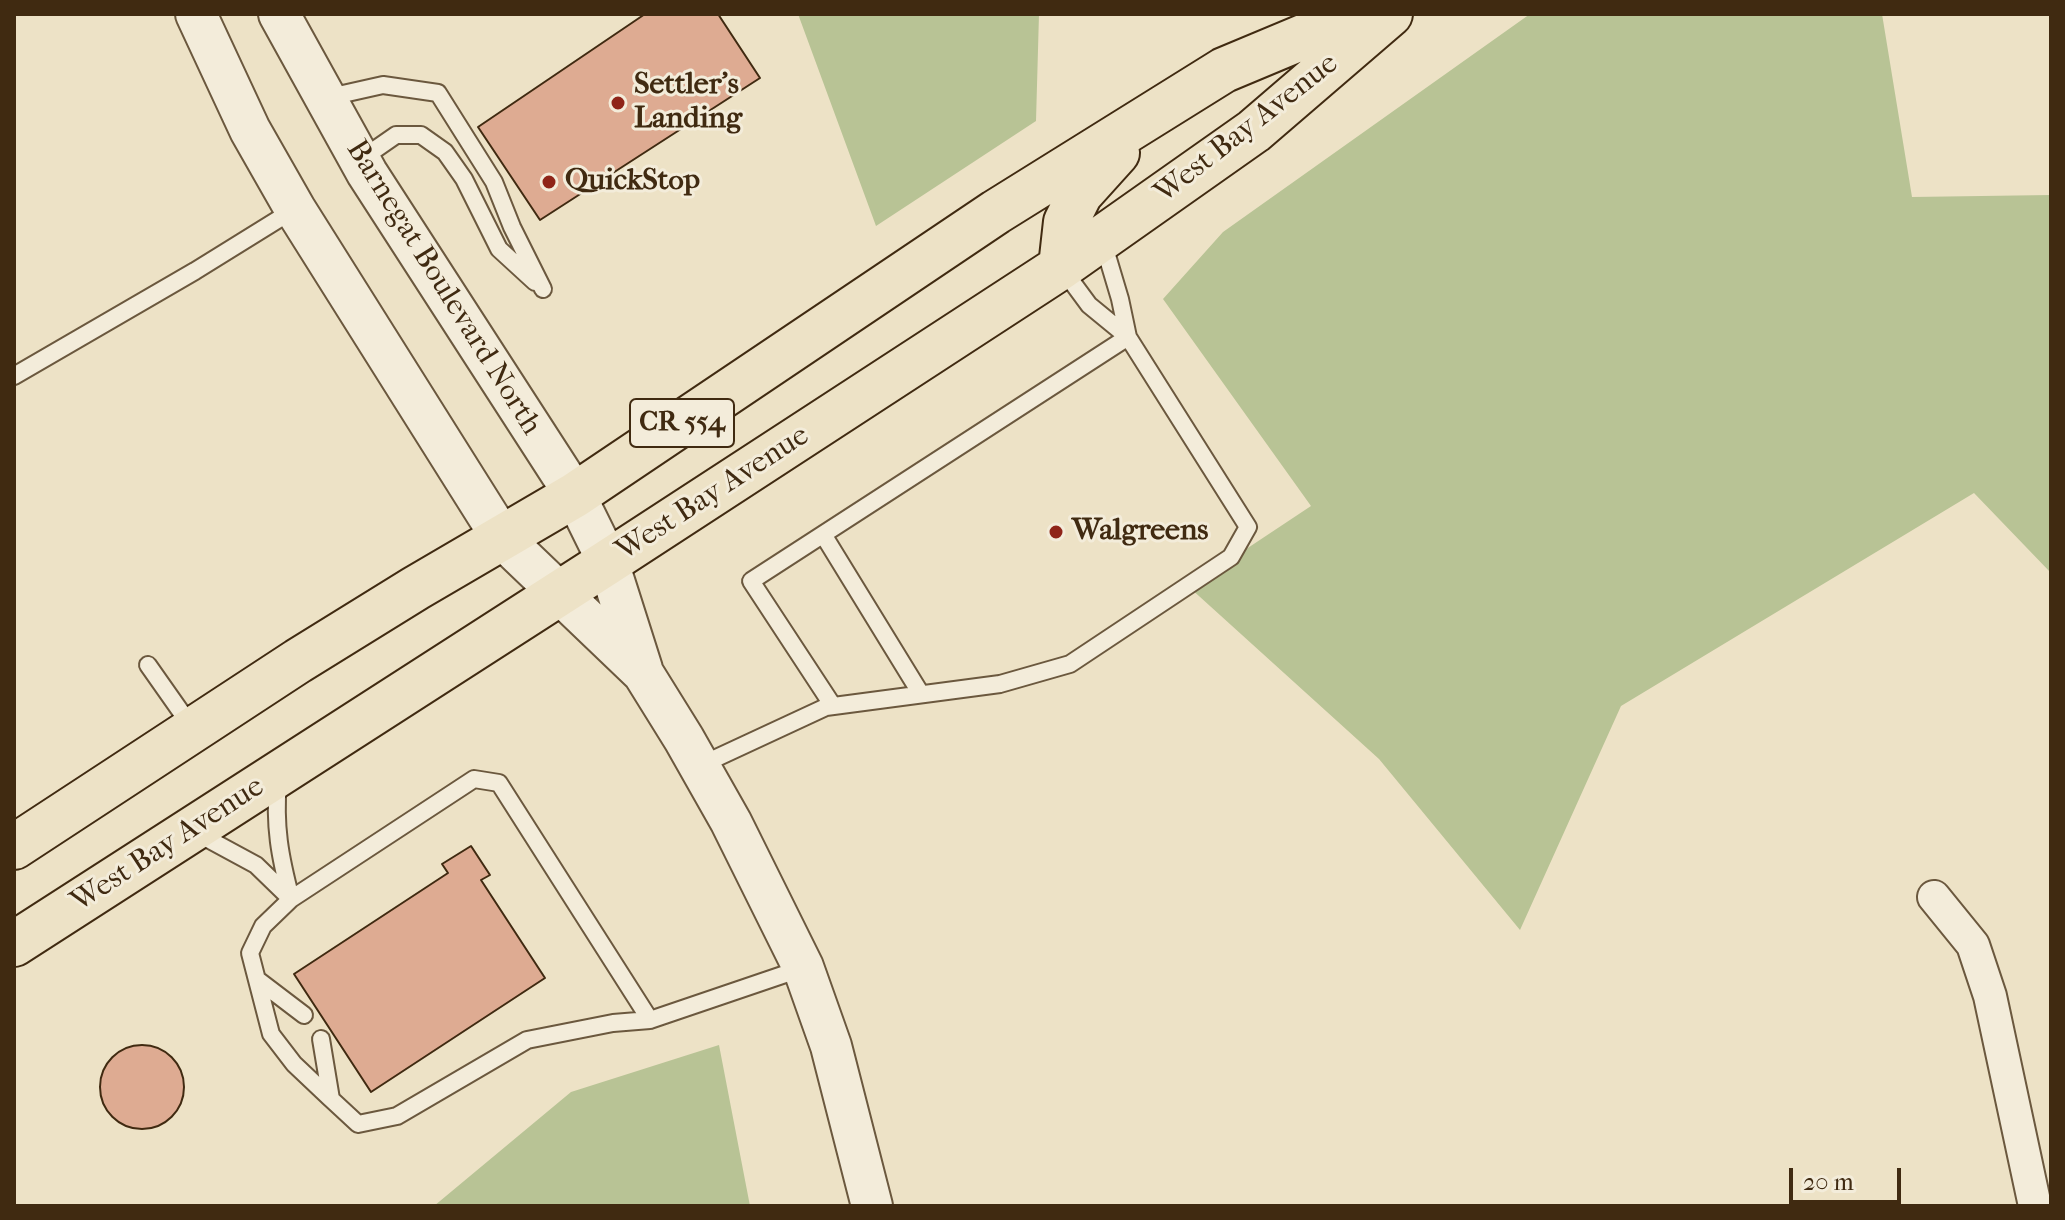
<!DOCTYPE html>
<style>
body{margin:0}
#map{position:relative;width:2065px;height:1220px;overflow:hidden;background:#ede2c6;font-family:"IM FELL French Canon",serif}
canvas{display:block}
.frame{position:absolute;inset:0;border:16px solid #402a11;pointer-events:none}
.scale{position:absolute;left:1789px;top:1168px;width:112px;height:36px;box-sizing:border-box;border:4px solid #402a11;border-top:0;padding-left:10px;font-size:24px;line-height:28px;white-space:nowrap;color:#402a11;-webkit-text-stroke:6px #f3ecda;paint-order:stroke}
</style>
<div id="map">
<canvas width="2065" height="1220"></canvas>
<div class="frame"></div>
<div class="scale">20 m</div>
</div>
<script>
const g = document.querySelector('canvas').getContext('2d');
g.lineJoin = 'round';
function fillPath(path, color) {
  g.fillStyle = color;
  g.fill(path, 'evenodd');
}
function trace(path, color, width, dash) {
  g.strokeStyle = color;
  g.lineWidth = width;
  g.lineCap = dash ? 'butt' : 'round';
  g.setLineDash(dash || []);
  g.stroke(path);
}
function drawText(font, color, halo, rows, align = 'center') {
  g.font = font + ' "IM FELL French Canon",serif';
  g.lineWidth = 6;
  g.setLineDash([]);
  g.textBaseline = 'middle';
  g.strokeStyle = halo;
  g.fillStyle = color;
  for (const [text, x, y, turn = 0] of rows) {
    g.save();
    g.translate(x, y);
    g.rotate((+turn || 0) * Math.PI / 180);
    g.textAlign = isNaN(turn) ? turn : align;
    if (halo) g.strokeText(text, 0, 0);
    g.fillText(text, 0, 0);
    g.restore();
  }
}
const green = new Path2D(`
 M798,14H1039L1036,121L876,226Z
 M1530,14H1882L1912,197L2051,195V573L1974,493L1621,706L1520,930L1379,759L1189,587L1311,506L1163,299L1223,232Z
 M719,1045L750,1206H434L571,1092Z`);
const building = new Path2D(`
 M645,14H718L760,78L540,220L478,127Z
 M471,846L490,875L481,880L545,978L371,1092L294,974L448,873L442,864Z
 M100 1087a42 42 0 1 1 84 0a42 42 0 1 1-84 0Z`);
const service = new Path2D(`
 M325,98L383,85L438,93L494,182L512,227L543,289
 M360,160L396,135H421L445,152L464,179L499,249L535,282
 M1103,242L1120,299L1128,337
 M14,376L195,271L295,209
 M824,536L921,694
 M148,665L193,729
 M833,706L751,581L1128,337
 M699,766L826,707L1000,684L1070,664L1231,557L1248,527L1128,337L1089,305L1061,267
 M278,782C274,826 280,857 291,899
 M195,832L256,865L290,898
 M258,980L304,1015
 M321,1039L331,1099L358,1124L397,1116L527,1040L613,1023L650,1020L803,968
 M331,1099L294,1064L271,1034L250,953L263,926L291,899L474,779L499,783L650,1020`);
const minor = new Path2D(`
 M1934,897L1973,945L1990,996L2035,1206`);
const tertiary = new Path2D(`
 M196,14L250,130L295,209L502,538L643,673L684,739L731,822L803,967L831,1046L872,1206
 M279,14L367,173L575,495L608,562L642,669`);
const primary = new Path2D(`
 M1061,267L1066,222L1080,194L1117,153
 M14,847L298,661L416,588L575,495L996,212L1224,70L1358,14
 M14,944L608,562L1061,267L1254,131L1390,14`);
const markers = [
 [618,103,8,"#8f2418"],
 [549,182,8,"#8f2418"],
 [1056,532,8,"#8f2418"]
];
const shields = [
 [682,423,104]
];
const shieldNames = [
 ["CR 554",682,423]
];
const poiNames = [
 ["Settler's",634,86],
 ["Landing",634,120],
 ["QuickStop",565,182],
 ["Walgreens",1072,532]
];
const streetNames = [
 ["West Bay Avenue",1247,129,-38],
 ["Barnegat Boulevard North",443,288,58],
 ["West Bay Avenue",713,494,-33],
 ["West Bay Avenue",168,845,-33]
];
fillPath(green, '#b8c395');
fillPath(building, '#deab92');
trace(building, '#402a11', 2);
trace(service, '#6b583e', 20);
trace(minor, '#6b583e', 36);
trace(tertiary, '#6b583e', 44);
trace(primary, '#402a11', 48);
trace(service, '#f3ecda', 16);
trace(minor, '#f3ecda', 32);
trace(tertiary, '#f3ecda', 40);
trace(primary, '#ede2c6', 44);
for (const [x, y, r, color] of markers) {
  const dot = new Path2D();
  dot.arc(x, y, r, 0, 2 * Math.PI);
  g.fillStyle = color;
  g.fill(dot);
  trace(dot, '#f3ecda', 3);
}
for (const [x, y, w] of shields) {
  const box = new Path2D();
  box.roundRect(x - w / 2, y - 24, w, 48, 6);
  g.fillStyle = '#f3ecda';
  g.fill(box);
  trace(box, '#402a11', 2);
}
drawText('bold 28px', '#402a11', null, shieldNames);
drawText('bold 30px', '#402a11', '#f3ecda', poiNames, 'left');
drawText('30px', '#402a11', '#f3ecda', streetNames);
</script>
